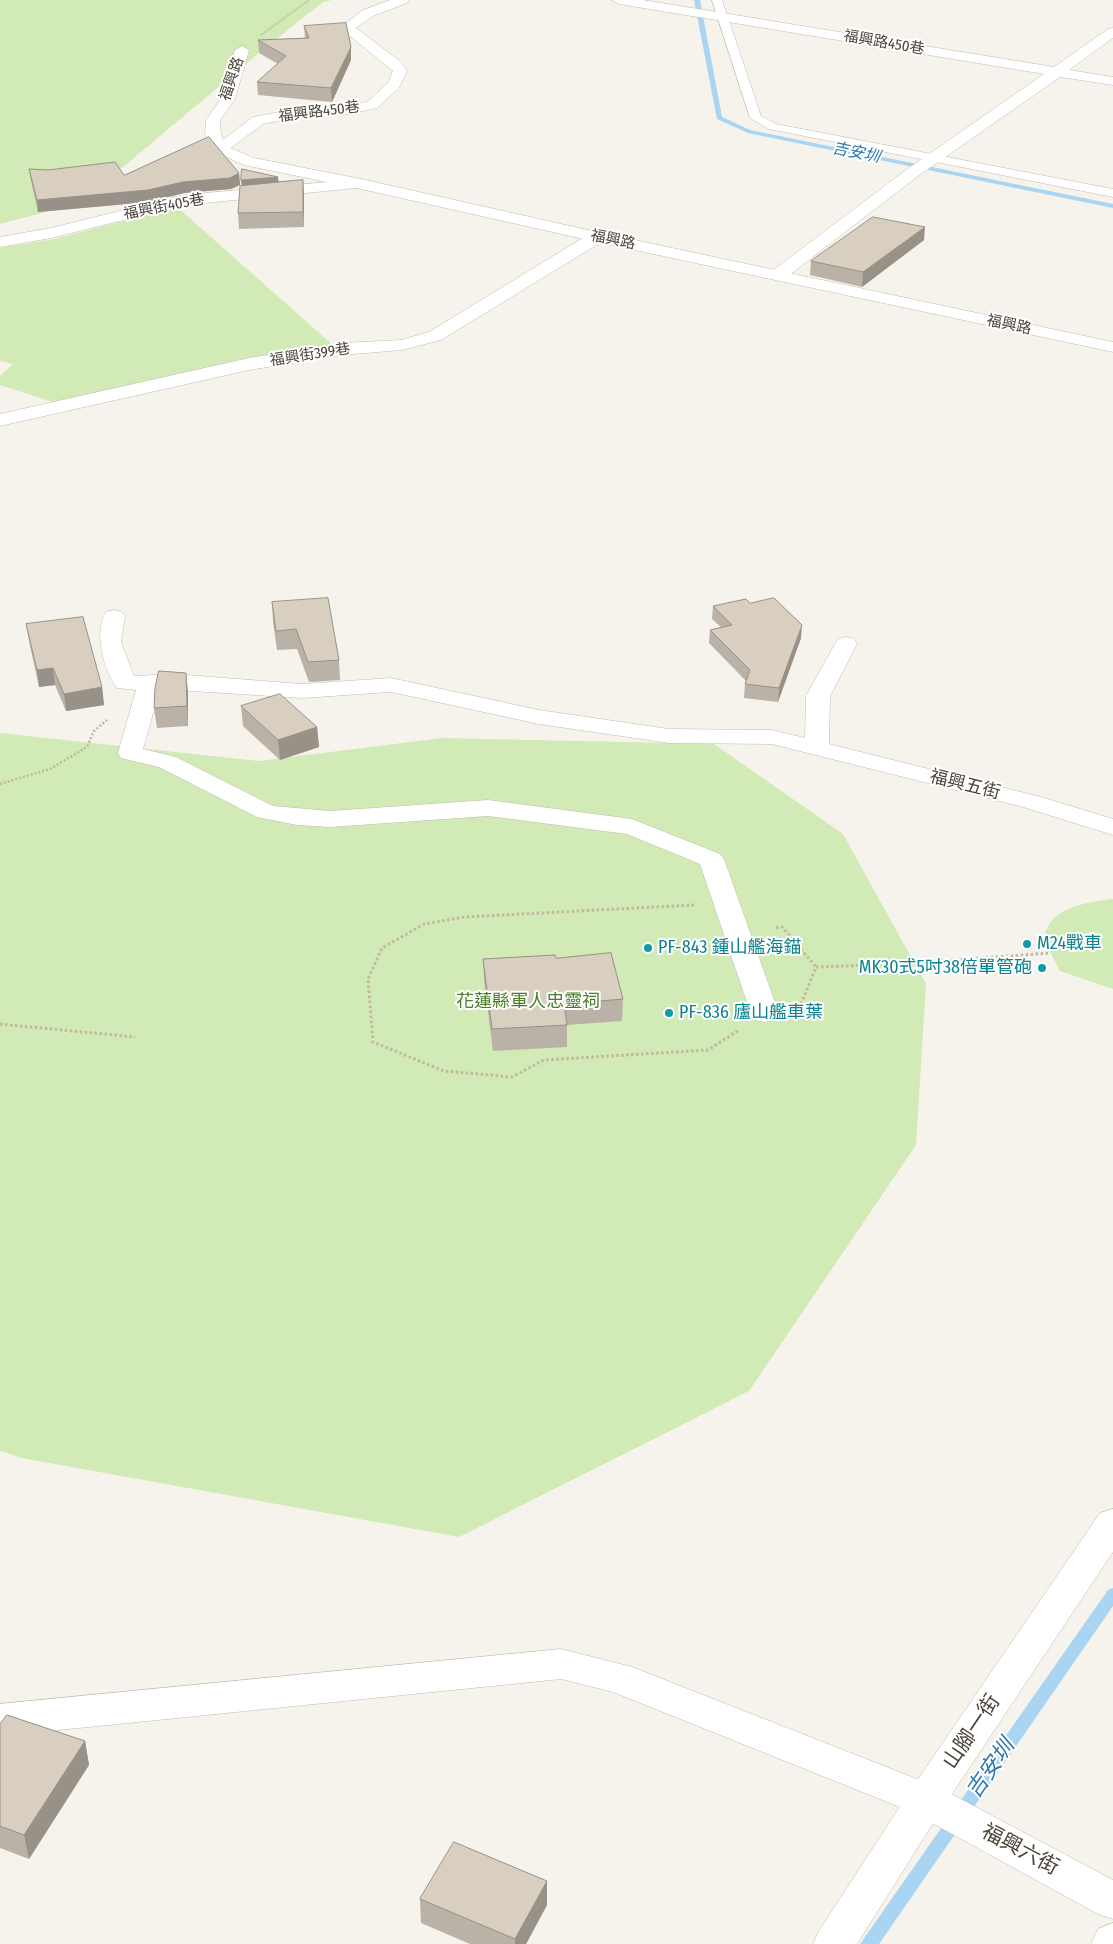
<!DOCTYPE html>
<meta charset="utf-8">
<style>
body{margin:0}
canvas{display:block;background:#f6f3ec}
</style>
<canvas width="1113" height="1944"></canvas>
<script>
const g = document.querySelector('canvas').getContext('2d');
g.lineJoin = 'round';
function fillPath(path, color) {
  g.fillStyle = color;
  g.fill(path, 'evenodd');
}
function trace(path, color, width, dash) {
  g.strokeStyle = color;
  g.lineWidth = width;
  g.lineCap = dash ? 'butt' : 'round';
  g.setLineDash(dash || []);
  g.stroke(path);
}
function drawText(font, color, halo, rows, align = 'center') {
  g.font = font + ' "Fira Sans Condensed","Noto Sans TC",sans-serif';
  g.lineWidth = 4;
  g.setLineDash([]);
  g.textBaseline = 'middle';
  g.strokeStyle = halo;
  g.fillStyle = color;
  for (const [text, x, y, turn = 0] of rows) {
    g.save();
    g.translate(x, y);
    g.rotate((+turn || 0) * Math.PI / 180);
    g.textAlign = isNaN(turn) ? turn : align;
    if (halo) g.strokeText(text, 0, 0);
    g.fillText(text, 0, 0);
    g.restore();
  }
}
const green = new Path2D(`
 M0,0H332L323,2L259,53L80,203L0,224Z
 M177,207L334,346L56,403L0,385V376L13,364L0,361V248L54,239Z
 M0,733L259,761L442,738L714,744L843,834L926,984L916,1145L749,1391L459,1537L22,1458L0,1451Z
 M1113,899V989L1060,971L1043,938C1045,934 1047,927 1050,923C1062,906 1093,901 1113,899Z`);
const stream = new Path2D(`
 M694,0H700L722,117L750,130L1113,204V208L748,133L717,119Z
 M1113,1588V1606L879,1944H860L1108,1590Z`);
const pathFar2 = new Path2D(`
 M261,35L309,0`);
const pathFar1 = new Path2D(`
 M0,784L50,769L87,747L94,731L107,720`);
const path = new Path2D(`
 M694,905L464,917L424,924L382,948L368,979L373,1042L444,1071L512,1077L544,1060L708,1050L739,1030
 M776,928L782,927L816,967
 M801,1004L816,967L900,964L1050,953
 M0,1024L135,1037`);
const service = new Path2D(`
 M712,0H722L761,116L776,124L1113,189V197L769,129L750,118Z`);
const minor = new Path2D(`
 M390,0H409L407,3L373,16L356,28L401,62L407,71L399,88L377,108L343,115L316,113L263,124L225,152H215L212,149L215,146L253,117L316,105L343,107L367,102L388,83L393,71L340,28L363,10Z
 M612,0H643L1054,67L1108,29L1113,28V38L1069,70L1113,77V85L1060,77L918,176L784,279L778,280L772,279L769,275L772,271L906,170L1044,74L619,4Z
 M361,179L367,181L369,184L367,187L184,205L51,238L0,247V237L51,228L184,195Z
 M597,232L603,233L605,237L603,241L441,340L402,350L341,355L249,370L0,426V414L249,358L341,343L401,340L429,332L591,233Z
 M114,610L122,612L125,617L121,642L134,676L173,674L302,684L391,678L539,710L669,729L772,730L805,738L806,696L835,644L838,639L846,637L854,639L857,644L830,696L829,744L1041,797L1113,819V835L1023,807L772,744L669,743L539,724L391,692L302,698L160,689L143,749L176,757L273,806L330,811L488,800L632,819L720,854L724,859L779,1014L775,1020L765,1022L755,1020L751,1014L700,864L627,834L488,816L330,827L297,825L257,817L159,767L121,758L118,753L136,690L117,688C104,670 93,632 106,612Z
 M561,1649L632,1667L940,1788L1113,1880V1919L1098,1914L912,1812L613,1692L561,1679L0,1736V1704Z
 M1113,1923V1944H1091L1098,1929Z`);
const tertiary = new Path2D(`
 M242,46L249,50L235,99L220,120L221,135L226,146L254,158L361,179L597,232L1113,342V352L597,242L361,189L244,165L215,152L205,135L206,120L221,99L235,50Z
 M1113,1509V1552L940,1812L857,1944H813L819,1931L912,1788L1100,1513Z`);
const wall = new Path2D(`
 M304,26L351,60L332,102L258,95L257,82L278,64L259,53L258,40L305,38Z
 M29,169L124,175L239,173L240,185L231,189L184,193L149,202L38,212L31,181Z
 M241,180L278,182L303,180L304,227L239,229L238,213L242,186Z
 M924,240L862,287L810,275L811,261Z
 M272,602L339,660L340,680L309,682L297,649L277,650L273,622Z
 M750,603L801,638L778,702L744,698L745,684L746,681L709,643L710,630L721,627L712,619L713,606Z
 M26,624L102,687L104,705L66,711L55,685L39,687L29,641Z
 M186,673L188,693V726L157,728L154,708Z
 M241,706L317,727L319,747L280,760L243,726Z
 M556,958L623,999L622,1021L567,1025V1047L493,1051L484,981L483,959Z
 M0,1724L85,1741L89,1765L29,1859L0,1848Z
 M547,1881V1905L526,1944H470L421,1923L420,1899Z`);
const shadedWall = new Path2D(`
 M351,47V60L332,102L331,88Z
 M239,173L240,185L231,189L184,193L149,202L38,212L37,200L183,182Z
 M278,177L279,185L242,188L241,180Z
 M303,180L304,195V227L303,212Z
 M925,227L924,240L862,287L863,272Z
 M802,625L801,638L778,702L779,688Z
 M53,668L55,685L39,687L37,670Z
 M186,673L188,693V726L187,706Z
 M102,687L104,705L66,711L64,694Z
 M317,727L319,747L280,760L278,740Z
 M85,1741L89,1765L29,1859L24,1835Z
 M547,1881V1905L526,1944H515V1939Z`);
const building = new Path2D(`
 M346,23L351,47L331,88L257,82L286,56L258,40L309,38L304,26Z
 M209,137L239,173L230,178L183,182L148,190L37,200L29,169L48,170L115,162L124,175Z
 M242,169L278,177L241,180Z
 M303,180V212L238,213L240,186Z
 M873,217L925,227L863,272L811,261Z
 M328,598L339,660L308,662L296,629L276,631L272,602Z
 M774,598L802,625L779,688L745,684L750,670L710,630L732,625L713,606L746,599L750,603Z
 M83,617L102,687L64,694L53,668L37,670L26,624Z
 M159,671L186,673L187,706L154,708L155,688Z
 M280,694L317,727L278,740L241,706Z
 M611,953L623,999L564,1004L567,1025L492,1029L483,959L555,955L556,958Z
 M7,1715L85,1741L24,1835L0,1826V1724Z
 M454,1842L547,1881L515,1939L420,1899Z`);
const markers = [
 [1027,944,5,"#0f9aa8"],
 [648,948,5,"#0f9aa8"],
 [1042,968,5,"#0f9aa8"],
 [669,1013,5,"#0f9aa8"]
];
const farStreetnames = [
 ["福興路450巷",884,43,10],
 ["福興路",232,79,-71],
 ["福興路450巷",319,112,-7],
 ["福興街405巷",164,207,-11],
 ["福興路",613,240,12],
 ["福興路",1009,325,12],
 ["福興街399巷",310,355,-9]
];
const farWaternames = [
 ["吉安圳",856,153,12]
];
const streetNames = [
 ["福興五街",965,785,14]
];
const cultureNames = [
 ["M24戰車",1037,944],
 ["PF-843 鍾山艦海錨",658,948],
 ["MK30式5吋38倍單管砲",1032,968,"right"],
 ["PF-836 廬山艦車葉",679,1013]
];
const parkNames = [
 ["花蓮縣軍人忠靈祠",528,1002]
];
const nearStreetnames = [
 ["山腳一街",972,1732,-56],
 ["福興六街",1020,1850,28]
];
const nearWaternames = [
 ["吉安圳",991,1769,-55]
];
fillPath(green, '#d2eab5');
fillPath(stream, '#a9d4f2');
trace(service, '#c2bbae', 1);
trace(minor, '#c2bbae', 1);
trace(tertiary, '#c2bbae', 1);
trace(pathFar2, '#c4b79f', 2, [1, 1]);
trace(pathFar1, '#c4b79f', 2.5, [2, 2]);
trace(path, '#c4b79f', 3, [2.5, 2.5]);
fillPath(service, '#fff');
fillPath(minor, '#fff');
fillPath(tertiary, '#fff');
fillPath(wall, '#bab2a6');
fillPath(shadedWall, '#979187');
fillPath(building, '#d8cfc1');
trace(building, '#979187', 1);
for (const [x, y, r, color] of markers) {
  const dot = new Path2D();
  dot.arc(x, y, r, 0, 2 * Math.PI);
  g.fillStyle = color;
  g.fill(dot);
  trace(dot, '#fff', 2);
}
drawText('15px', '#4b4439', '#fff', farStreetnames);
drawText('italic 16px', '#2e7ab2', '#fff', farWaternames);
drawText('18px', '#4b4439', '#fff', streetNames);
drawText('18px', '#0d838f', '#fff', cultureNames, 'left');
drawText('18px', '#4a7f2a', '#fff', parkNames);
drawText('21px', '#4b4439', '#fff', nearStreetnames);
drawText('italic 22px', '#2e7ab2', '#fff', nearWaternames);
</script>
